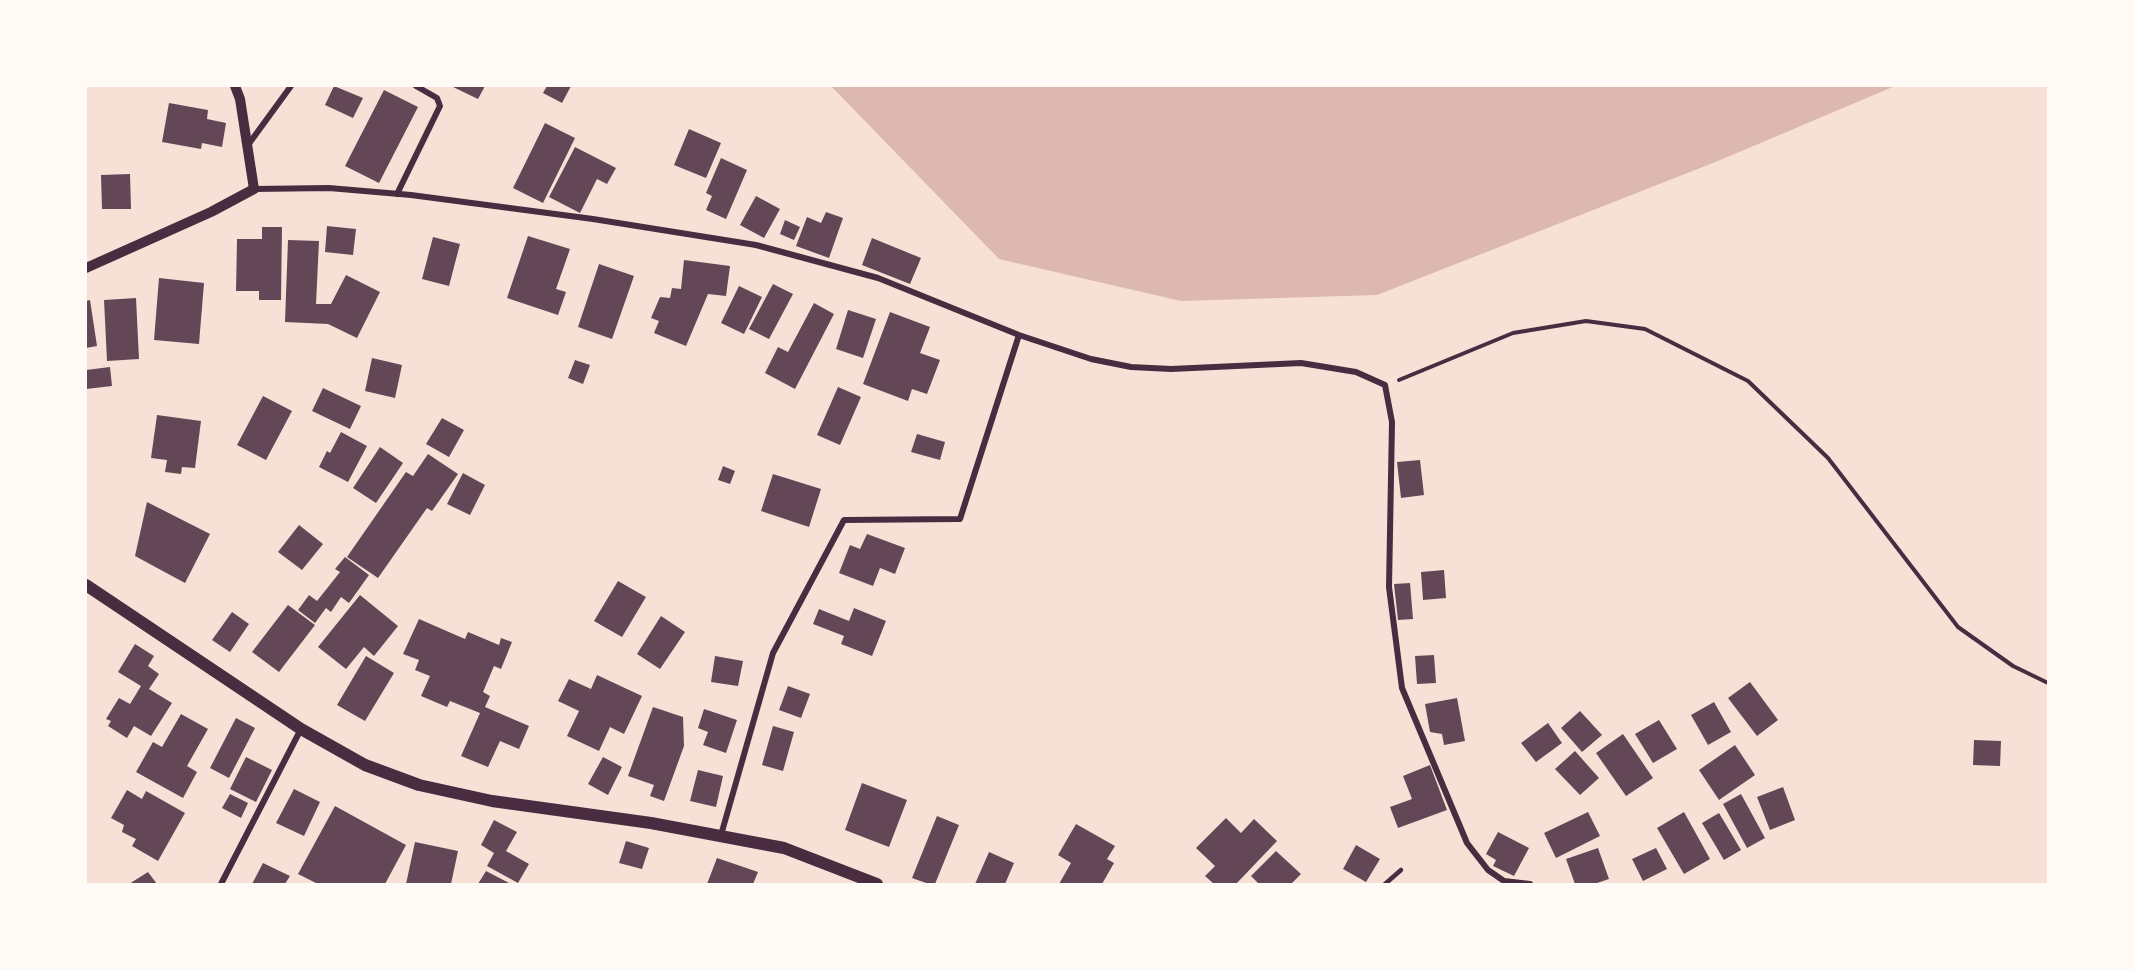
<!DOCTYPE html>
<style>
body{margin:0}
#map{position:relative;width:2134px;height:970px;overflow:hidden;background:#f7e1d7;font-family:"Times New Roman",serif}
canvas{display:block}
.frame{position:absolute;inset:0;border:87px solid #fffaf5;pointer-events:none}
</style>
<div id="map">
<canvas width="2134" height="970"></canvas>
<div class="frame"></div>
</div>
<script>
const g = document.querySelector('canvas').getContext('2d');
g.lineJoin = 'round';
function fillPath(path, color) {
  g.fillStyle = color;
  g.fill(path, 'evenodd');
}
function trace(path, color, width, dash) {
  g.strokeStyle = color;
  g.lineWidth = width;
  g.lineCap = dash ? 'butt' : 'round';
  g.setLineDash(dash || []);
  g.stroke(path);
}
const water = new Path2D(`
 M831,86H1895L1718,161L1377,295L1181,301L999,259Z`);
const building = new Path2D(`
 M334,86L363,98L353,118L325,105Z
 M451,86H485L478,99Z
 M547,86H571L562,103L543,93Z
 M384,90L418,107L379,183L345,166Z
 M169,103L208,110L207,119L226,123L222,147L202,143L201,149L162,142Z
 M545,123L575,138L543,203L513,188Z
 M689,129L721,143L706,178L674,165Z
 M575,147L616,168L607,184L597,179L580,213L549,197Z
 M721,158L747,170L726,219L706,210L712,196L706,193Z
 M130,174L131,209H102L101,175Z
 M756,196L780,209L764,238L740,225Z
 M826,212L843,218L829,258L796,246L807,217L821,223Z
 M785,220L800,227L794,240L780,234Z
 M327,226L356,229L353,255L325,252Z
 M262,227H282L281,300H259V291H236L237,239H262Z
 M528,236L570,249L556,289L566,292L558,315L507,298Z
 M433,237L460,244L449,286L422,279Z
 M872,238L921,258L910,284L862,265Z
 M288,240L319,241L316,304H331L346,275L380,292L357,338L328,324L285,322Z
 M684,260L730,266L726,296L708,294L686,346L654,333L659,321L651,318L660,297L670,298L672,288L681,289Z
 M599,264L634,276L612,339L578,327Z
 M159,278L204,283L199,344L154,340Z
 M773,284L793,294L769,339L749,329Z
 M739,286L762,297L744,334L721,323Z
 M136,298L139,359L107,361L104,300Z
 M90,300L97,346L86,348V301Z
 M814,303L834,314L795,389L765,373L778,347L788,352Z
 M848,310L876,319L863,358L836,349Z
 M890,312L930,327L920,353L940,360L927,394L912,389L908,401L863,384Z
 M372,358L402,365L395,398L365,391Z
 M575,360L590,365L583,384L568,378Z
 M110,367L112,386L86,389V370Z
 M838,387L861,397L840,445L817,435Z
 M323,388L361,406L350,429L312,411Z
 M263,396L292,411L266,460L237,445Z
 M157,415L201,421L195,468L182,467L181,474L165,472L167,460L151,458Z
 M442,418L464,430L449,457L426,444Z
 M341,432L367,446L348,482L319,467L327,451L330,453Z
 M917,434L945,442L940,460L911,452Z
 M380,447L403,463L376,503L353,488Z
 M428,454L458,474L432,511L427,508L378,578L347,557L406,472L413,476Z
 M1420,460L1424,495L1401,498L1397,462Z
 M723,466L735,471L730,484L718,480Z
 M463,473L485,485L470,515L447,504Z
 M773,474L821,489L809,527L761,511Z
 M147,502L210,534L185,583L135,556Z
 M299,525L323,544L302,570L278,552Z
 M867,534L905,548L895,574L880,568L873,586L839,573L850,545L860,549Z
 M345,557L369,575L349,603L341,597L331,612L326,608L315,623L298,610L309,595L317,601L340,572L335,569Z
 M1444,570L1446,598L1423,600L1421,572Z
 M618,581L646,597L622,637L594,621Z
 M1410,583L1413,619L1398,620L1394,584Z
 M360,595L398,626L374,656L364,647L346,669L318,647Z
 M288,605L315,625L279,672L252,652Z
 M854,608L886,621L872,656L841,644L844,636L813,624L819,609L849,621Z
 M232,612L249,624L230,652L212,640Z
 M661,616L685,632L660,669L637,654Z
 M419,619L465,639L468,632L499,645L501,638L512,642L501,669L494,666L483,692L490,696L485,707L529,726L519,749L500,741L488,767L461,756L480,713L450,701L447,707L421,696L430,676L415,670L419,660L403,654Z
 M135,644L154,656L148,666L159,674L149,689L172,703L151,736L134,726L127,738L108,726L111,721L106,719L119,698L130,704L141,686L118,672Z
 M1434,655L1436,683L1417,684L1415,656Z
 M366,656L394,673L365,721L337,705Z
 M715,656L743,661L738,686L711,682Z
 M597,675L642,696L624,734L610,727L599,751L567,736L579,711L558,701L569,679L591,689Z
 M1750,682L1778,720L1757,736L1728,698Z
 M788,686L810,694L801,718L779,710Z
 M1457,698L1465,741L1444,745L1442,734L1430,732L1425,704Z
 M1714,702L1731,732L1708,745L1691,715Z
 M653,707L683,717L684,746L664,801L650,796L654,785L628,776Z
 M704,709L737,720L726,753L703,745L708,732L698,728Z
 M1580,711L1602,735L1582,752L1561,728Z
 M181,714L208,729L187,766L197,772L183,798L136,772L153,742L162,747Z
 M236,718L255,728L229,778L210,768Z
 M1659,720L1677,749L1653,763L1635,734Z
 M1548,723L1562,743L1536,762L1521,743Z
 M773,726L794,732L783,771L762,765Z
 M1623,734L1653,778L1626,796L1596,753Z
 M1974,740L2001,741L2000,766L1973,765Z
 M1735,745L1755,775L1719,800L1699,770Z
 M1575,751L1599,778L1580,795L1555,769Z
 M246,757L272,770L256,802L230,789Z
 M603,757L622,767L608,795L588,784Z
 M1430,765L1447,810L1398,828L1390,807L1412,799L1403,776Z
 M698,770L723,776L716,807L690,801Z
 M862,783L907,800L889,847L845,830Z
 M1783,787L1795,820L1770,830L1757,797Z
 M294,789L320,802L304,836L276,823Z
 M127,790L142,799L146,791L185,813L158,861L132,846L136,839L122,832L124,825L111,818Z
 M230,794L248,803L241,818L222,808Z
 M1741,794L1765,838L1747,848L1723,804Z
 M335,806L406,845L385,884H318L298,874Z
 M1588,812L1600,836L1556,858L1544,833Z
 M1684,812L1710,859L1684,874L1657,828Z
 M1719,813L1741,850L1724,860L1702,823Z
 M937,816L959,825L935,884H929L912,878Z
 M1226,818L1241,833L1254,819L1277,841L1236,884H1214L1205,876L1215,866L1196,848Z
 M494,820L517,832L506,851L529,864L518,883L487,866L494,853L481,845Z
 M1076,824L1115,846L1107,859L1114,863L1102,884H1059L1071,863L1058,855Z
 M1498,832L1529,848L1514,876L1493,866L1496,860L1486,854Z
 M626,841L649,848L642,869L619,863Z
 M415,842L458,851L451,884H406Z
 M1356,845L1380,859L1366,882L1343,869Z
 M1598,848L1609,879L1594,884H1575L1566,859Z
 M1656,848L1667,869L1643,881L1632,859Z
 M1276,851L1301,874L1291,884H1259L1251,876Z
 M989,852L1014,863L1005,884H975Z
 M717,858L758,872L753,884H707Z
 M263,863L290,876L285,884H252Z
 M486,871L511,884H478Z
 M148,872L157,884H129Z`);
const path = new Path2D(`
 M1399,380L1513,333L1586,321L1645,329L1748,381L1828,458L1958,627L2013,666L2048,683`);
const service = new Path2D(`
 M1385,884L1401,870`);
const minor = new Path2D(`
 M248,145L291,86
 M254,189L329,188L411,195L593,219L756,245L878,278L1019,335L1091,359L1131,367L1171,369L1301,363L1356,372L1385,385L1392,422L1389,587L1402,688L1467,843L1488,870L1504,881L1530,884
 M397,194L440,106L437,98L416,86
 M721,835L773,653L844,520L960,519L1019,335
 M221,884L301,729`);
const tertiary = new Path2D(`
 M86,268L211,212L254,189L240,99L235,86`);
const secondary = new Path2D(`
 M86,585L301,729L365,765L419,785L492,801L651,823L784,848L877,884`);
fillPath(water, '#dcb8b0');
fillPath(building, '#644757');
trace(path, '#4a2c40', 4);
trace(service, '#4a2c40', 4.5);
trace(minor, '#4a2c40', 6);
trace(tertiary, '#4a2c40', 10);
trace(secondary, '#4a2c40', 12);
</script>
